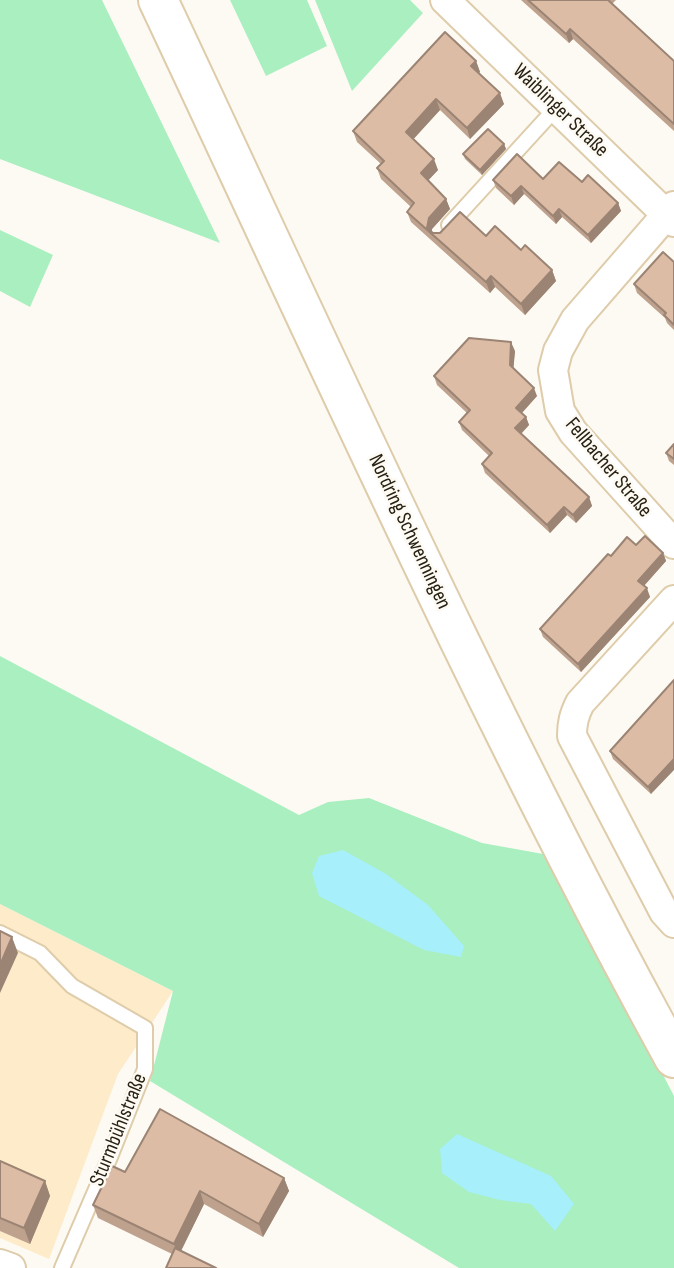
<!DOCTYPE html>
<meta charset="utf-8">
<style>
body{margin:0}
canvas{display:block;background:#fdfaf3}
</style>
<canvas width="674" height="1268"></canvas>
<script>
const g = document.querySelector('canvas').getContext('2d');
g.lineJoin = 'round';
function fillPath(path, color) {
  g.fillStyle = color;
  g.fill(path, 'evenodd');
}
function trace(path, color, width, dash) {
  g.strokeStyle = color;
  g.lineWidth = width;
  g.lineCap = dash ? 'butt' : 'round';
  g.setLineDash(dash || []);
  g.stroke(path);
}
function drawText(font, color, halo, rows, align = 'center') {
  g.font = font + ' "Sofia Sans Condensed",sans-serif';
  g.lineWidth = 5;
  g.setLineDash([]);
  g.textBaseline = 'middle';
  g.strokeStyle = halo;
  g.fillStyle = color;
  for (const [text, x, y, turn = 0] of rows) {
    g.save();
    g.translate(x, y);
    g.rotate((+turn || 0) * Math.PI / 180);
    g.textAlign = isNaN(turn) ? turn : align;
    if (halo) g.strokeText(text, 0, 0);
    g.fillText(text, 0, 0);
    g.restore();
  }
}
const built = new Path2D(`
 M0,904L173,991L118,1074L49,1259L0,1238Z`);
const green = new Path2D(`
 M0,0H102L220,243L0,159Z
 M230,0H307L327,46L266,76Z
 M315,0H410L423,13L352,91Z
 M0,230L53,255L30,307L0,291Z
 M0,656L299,815L328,802L369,798L482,843L549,855L674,1096V1268H459L150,1081L173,991L0,904Z`);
const water = new Path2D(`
 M343,850L386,874L428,905L464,946L461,957L424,950L319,896L312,873L319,856Z
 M457,1134L551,1176L574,1204L555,1231L531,1204L500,1200L469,1192L442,1173L440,1149Z`);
const service = new Path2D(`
 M449,225L556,108
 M0,933L40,953L72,986L145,1028V1069L110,1157L62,1268`);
const minor = new Path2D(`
 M445,0L674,222
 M674,206L575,320L558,351L553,370L560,411L573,432L674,544
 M674,600L580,703C574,715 572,723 572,736L664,912L674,923
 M0,1264L11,1268`);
const secondary = new Path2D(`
 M158,0C325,355 485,714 674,1058`);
const wall = new Path2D(`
 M521,0H616L612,4L674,61V131L573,39L569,43Z
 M476,61L480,72L478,73L504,104L470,139L440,110L413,139L438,170L428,180L446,199L450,209L432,229V232L433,233L486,236L521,250L552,270L556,281L525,315L495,287L490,293L411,222L407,212L411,207L381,179L377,168L381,164L357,142L353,131Z
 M504,144L506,149L482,175L465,159L463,154Z
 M543,179L582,182L618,203L621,211L591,243L562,217L556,224L524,194L514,205L496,188L493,180Z
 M674,262V330L667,323L665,318L637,293L634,284Z
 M515,351L513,368L537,396L522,413L526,417L529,425L521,434L589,497L592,506L576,523L567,515L550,533L485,473L482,464L489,456L462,430L459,422L467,413L437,385L434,376Z
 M674,444V465L669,461L666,453Z
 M636,545L663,553L666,561L644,586L650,597L581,672L543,637L540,629L611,556Z
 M674,680L651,794L613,759L610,751Z
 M0,1161L45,1181L50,1196L30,1244L0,1231Z
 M125,1172L284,1178L289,1191L263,1237L204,1204L181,1251L172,1254L98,1218L93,1205Z`);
const shadedWall = new Path2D(`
 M570,29L573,39L569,43L566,34Z
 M476,61L480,72L475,77L471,66Z
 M500,93L504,104L470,139L467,128Z
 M436,99L440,110L410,143L406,132Z
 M504,144L506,149L482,175L480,170Z
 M434,159L438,170L425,184L421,173Z
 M521,186L524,194L514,205L511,196Z
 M446,199L450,209L432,229V234L427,228L429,218Z
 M618,203L621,211L591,243L588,235Z
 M559,209L562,217L556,224L553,216Z
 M552,270L556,281L525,315L521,304Z
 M491,276L495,287L490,293L486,282Z
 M511,342L515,351L513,374L510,365Z
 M534,388L537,396L519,416L516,408Z
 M526,417L529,425L518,437L515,428Z
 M589,497L592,506L576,523L573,515Z
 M564,507L567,515L550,533L547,525Z
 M663,553L666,561L641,589L638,581Z
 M647,588L650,597L581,672L578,664Z
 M674,759V770L651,794L648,787Z
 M12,937L18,953L0,993V965Z
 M284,1178L289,1191L263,1237L259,1224Z
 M45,1181L50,1196L30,1244L24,1228Z
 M200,1191L204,1204L178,1257L174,1244Z`);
const building = new Path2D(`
 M528,0H608L674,61V124L570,29L566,34Z
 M445,32L476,61L471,66L500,93L467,128L436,99L406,132L434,159L421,173L446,199L429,218L427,228L433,233H440L460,212L486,236L495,226L521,250L525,245L552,270L521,304L491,276L486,282L407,212L414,203L377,168L384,161L353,131Z
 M488,129L504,144L480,170L463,154Z
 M517,154L543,179L559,162L582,182L588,175L618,203L588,235L559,209L553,216L521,186L511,196L493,180Z
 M663,252L674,262V325L664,315L666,313L634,284Z
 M469,338L511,342L510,365L534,388L516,408L526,417L515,428L589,497L573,515L564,507L547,525L482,464L492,453L459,422L470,410L434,376Z
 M674,444V459L666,453Z
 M645,536L663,553L638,581L647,588L578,664L540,629L608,554L611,556L627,537L636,545Z
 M674,680V759L648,787L610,751Z
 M0,931L12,937L0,965Z
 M160,1109L284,1178L259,1224L200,1191L174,1244L93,1205L112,1166L125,1172Z
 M0,1161L45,1181L24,1228L0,1218Z
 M175,1248L216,1268H166Z`);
const streetNames = [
 ["Waiblinger Straße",560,111,44],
 ["Fellbacher Straße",608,468,50],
 ["Nordring Schwenningen",409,532,65],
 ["Sturmbühlstraße",119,1130,-68]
];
fillPath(built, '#fdebca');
fillPath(green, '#aaefc0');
fillPath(water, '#a6effb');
trace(service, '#deccaa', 18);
trace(minor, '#deccaa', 32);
trace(secondary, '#deccaa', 42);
trace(service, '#fff', 14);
trace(minor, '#fff', 28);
trace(secondary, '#fff', 38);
fillPath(wall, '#bea28e');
fillPath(shadedWall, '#9b8474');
fillPath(building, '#ddbca5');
trace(building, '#9b8474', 2);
drawText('21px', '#282114', '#fdfaf3', streetNames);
</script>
